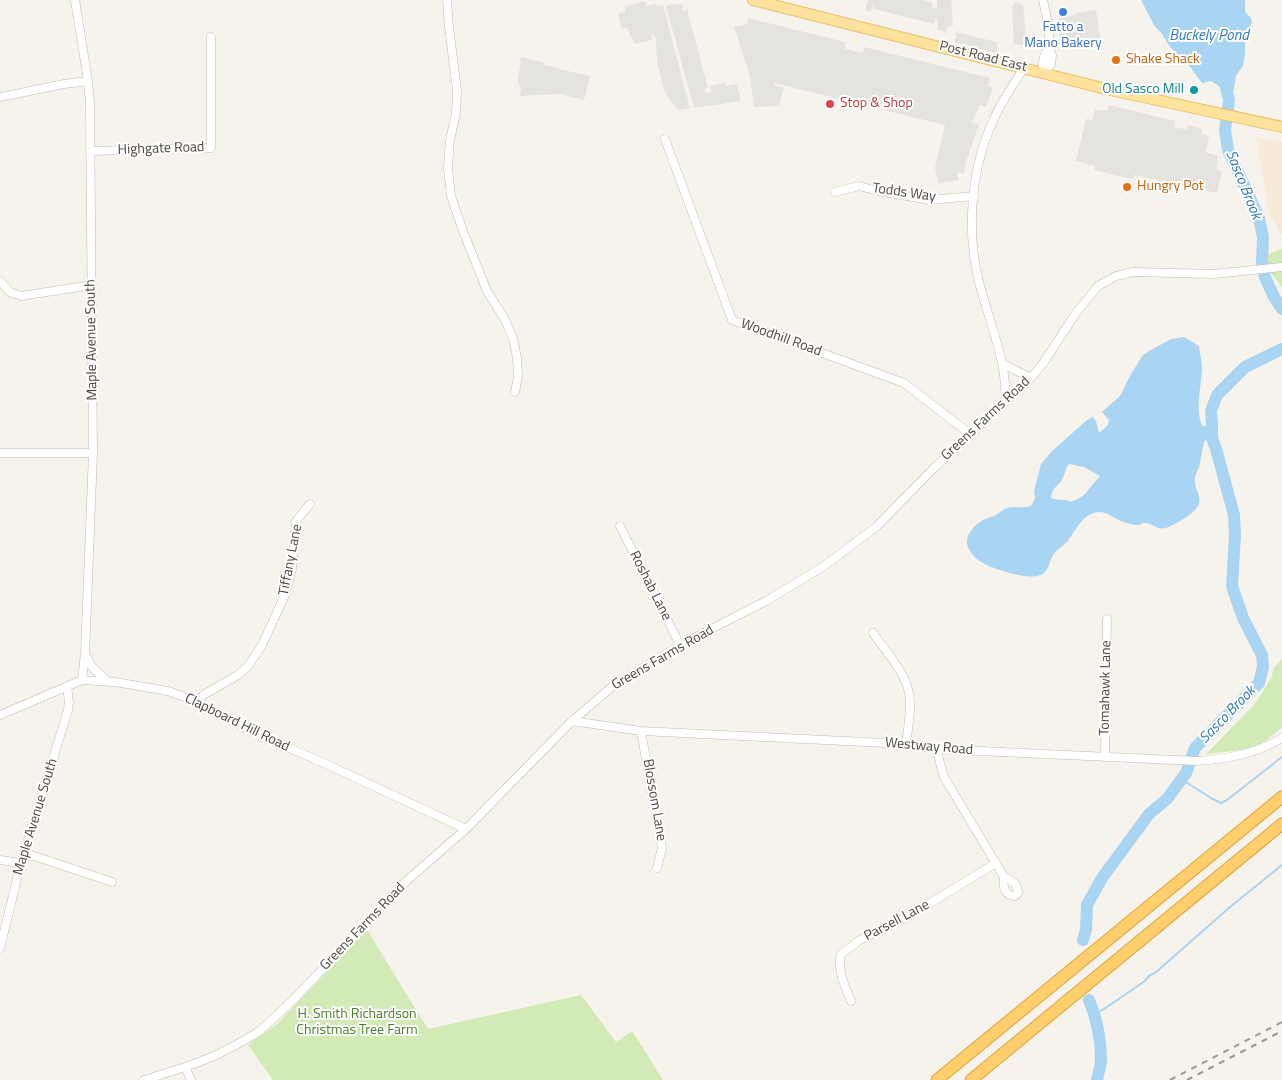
<!DOCTYPE html>
<style>
body{margin:0}
canvas{display:block;background:#f6f3ec}
</style>
<canvas width="1282" height="1080"></canvas>
<script>
const g = document.querySelector('canvas').getContext('2d');
g.lineJoin = 'round';
function fillPath(path, color) {
  g.fillStyle = color;
  g.fill(path, 'evenodd');
}
function trace(path, color, width, dash) {
  g.strokeStyle = color;
  g.lineWidth = width;
  g.lineCap = dash ? 'butt' : 'round';
  g.setLineDash(dash || []);
  g.stroke(path);
}
function drawText(font, color, halo, rows, align = 'center') {
  g.font = font + ' "Titillium Web",sans-serif';
  g.lineWidth = 4;
  g.setLineDash([]);
  g.textBaseline = 'middle';
  g.strokeStyle = halo;
  g.fillStyle = color;
  for (const [text, x, y, turn = 0] of rows) {
    g.save();
    g.translate(x, y);
    g.rotate((+turn || 0) * Math.PI / 180);
    g.textAlign = isNaN(turn) ? turn : align;
    if (halo) g.strokeText(text, 0, 0);
    g.fillText(text, 0, 0);
    g.restore();
  }
}
const commercial = new Path2D(`
 M1256,137L1282,142V235L1269,214Z`);
const green = new Path2D(`
 M1282,249V287L1271,273L1266,255Z
 M1282,659V728L1260,745L1241,750L1206,754L1254,705L1272,677L1273,669Z
 M367,930L428,1029L581,995L616,1042L632,1031L663,1080H273L248,1045L277,1024Z`);
const parking = new Path2D(`
 M868,0H922L933,3L932,7L935,9L937,7V0H951L953,26L947,27V32L938,30L937,18L935,19L934,24L874,9V4L870,12L865,11Z
 M645,1L646,6L656,4L658,6L663,5L690,108L678,110L668,98L663,87L657,61L656,39L654,35H651L652,40L634,44L633,40L627,28H621L618,14L625,12V6Z
 M1016,2L1023,5L1027,46L1014,44L1012,7Z
 M672,4L683,5L682,11L687,10L708,88L704,90V91L707,93L711,92L710,86L725,83L726,86L737,84L741,101L694,108L666,6Z
 M1096,10L1102,50L1081,44L1063,49L1059,34L1064,31V30L1062,29L1059,18L1076,15V13Z
 M748,18L845,42V49L862,53L863,52L864,47L990,78L988,86L993,88L986,107L980,105L973,121L966,119L979,125L966,161L964,173H957L959,180L938,183L935,168L945,125L774,83V85L784,88L779,106L754,107L750,76L734,27L747,24Z
 M955,32L997,42V53L954,42L956,37Z
 M521,57L545,63V65L559,68V69L590,76L584,100L560,94L520,96L521,90L518,80Z
 M1109,105L1175,121L1174,127L1176,128L1187,129L1188,125L1202,129V134L1209,136L1206,152L1218,156L1216,169L1222,171L1217,193L1134,175L1132,179L1094,170L1095,166L1076,161L1086,119L1092,120L1095,110H1108Z`);
const water = new Path2D(`
 M1141,0H1245V12L1251,18L1252,23L1245,33V53L1243,66L1237,74L1231,89L1227,92L1221,91L1219,86L1211,81L1202,83L1191,68L1170,47L1162,34L1154,25Z
 M1184,337L1199,346C1200,354 1202,362 1202,370C1201,388 1195,408 1202,426H1206L1207,439L1204,442C1202,450 1201,460 1199,468C1197,471 1195,475 1195,478C1193,491 1208,500 1192,513C1185,518 1167,531 1159,528C1154,527 1151,523 1145,523C1139,523 1145,524 1138,525C1133,525 1128,523 1123,522C1115,519 1108,512 1099,512C1083,512 1075,532 1067,542C1062,547 1056,550 1053,555C1050,560 1049,568 1045,572C1035,582 1009,573 997,569C986,565 973,560 968,547C964,536 974,525 983,520C986,518 991,517 994,516C998,514 1002,510 1007,508C1017,505 1024,510 1032,505L1035,498L1034,491L1041,464L1052,451L1087,420L1093,417L1096,421L1099,433L1108,425L1109,420L1102,412L1120,396L1131,374L1143,355L1151,350L1171,339ZM1069,464L1084,467L1100,476L1083,496L1071,502C1065,498 1057,501 1051,498C1051,490 1057,486 1062,480C1065,475 1065,468 1069,464Z`);
const stream = new Path2D(`
 M1181,779L1211,798L1221,803L1227,800L1282,757
 M1095,1015L1145,981L1150,975L1155,973L1230,907L1282,865`);
const river = new Path2D(`
 M1230,76L1227,92L1229,100L1225,130L1228,150L1259,218L1263,237L1262,262L1265,277L1274,297L1282,309
 M1083,940L1086,929L1087,905L1102,878L1149,814L1167,799L1186,773L1195,748L1259,683L1263,667L1262,655L1243,618L1232,586L1235,535L1234,515L1216,449L1212,438V423L1211,411L1217,395L1245,367L1282,349
 M1089,1000C1097,1019 1101,1039 1101,1060C1101,1067 1098,1073 1097,1080`);
const minor = new Path2D(`
 M75,0L88,81L90,103L93,453L85,654L82,680
 M447,0L449,27L457,91L456,113L450,140L448,168L451,196L463,231L487,291L504,318L513,338L517,358L518,377L515,392
 M1043,0L1049,29V49L1052,55L1051,64L1044,73
 M1044,73C1042,64 1042,55 1049,49
 M0,97L64,84L88,81
 M665,139L732,320L904,383L970,434
 M90,151L211,148V37
 M835,192L859,186L878,191L930,200L974,196
 M0,281L10,292L21,296L92,285
 M1003,364L1031,378
 M1006,401C1005,388 1005,375 1002,363C996,335 986,309 979,282C966,230 971,169 993,121C1001,102 1013,85 1024,68
 M0,453H93
 M620,526L680,645
 M873,633C885,650 905,672 909,693C912,709 908,728 906,744
 M85,654L92,667L107,681
 M195,701L205,694L238,675L249,665L262,645L285,595L292,569L296,521L310,504
 M0,715L82,680L115,682L168,691L195,701L249,730L328,765L466,829
 M572,721L641,731L906,744L936,749L1196,761C1227,759 1255,754 1282,738
 M641,731L662,848L657,868
 M936,749L944,777L1004,877C1013,881 1018,884 1018,893L1015,896C1005,896 1002,887 1004,877
 M1105,757L1107,619
 M25,853L112,882
 M0,860L21,863
 M0,948L21,863L68,710L69,702L67,686
 M851,1001C845,987 837,970 841,954L860,940L909,916L996,863
 M185,1067L191,1080
 M144,1080L185,1067L212,1057L234,1046L257,1033L274,1018L297,996L403,884L466,829L572,721L613,686L680,645L766,601L824,566L876,527L935,467L1031,378L1044,362L1076,313L1098,286L1116,276L1133,272L1214,274L1282,267`);
const major = new Path2D(`
 M753,0L1106,89L1282,127`);
const highway = new Path2D(`
 M937,1080L1282,797
 M971,1080L1282,824`);
const rail = new Path2D(`
 M1170,1080L1282,1022
 M1187,1080L1282,1031`);
const markers = [
 [1063,12,5,"#3f7fe0"],
 [1116,60,5,"#e8710a"],
 [1194,90,5,"#0f9aa8"],
 [830,104,5,"#e0444e"],
 [1127,187,5,"#e8710a"]
];
const shopNames = [
 ["Fatto a",1063,28],
 ["Mano Bakery",1063,44]
];
const streetNames = [
 ["Post Road East",983,57,14],
 ["Highgate Road",161,149,-2],
 ["Todds Way",904,193,8],
 ["Woodhill Road",781,338,20],
 ["Maple Avenue South",92,340,-91],
 ["Greens Farms Road",986,419,-43],
 ["Tiffany Lane",291,560,-79],
 ["Roshab Lane",650,586,63],
 ["Greens Farms Road",663,658,-30],
 ["Tomahawk Lane",1106,688,-89],
 ["Clapboard Hill Road",237,723,26],
 ["Westway Road",929,747,5],
 ["Blossom Lane",654,800,80],
 ["Maple Avenue South",36,817,-73],
 ["Parsell Lane",897,921,-28],
 ["Greens Farms Road",363,927,-46]
];
const foodNames = [
 ["Shake Shack",1126,60],
 ["Hungry Pot",1137,187]
];
const cultureNames = [
 ["Old Sasco Mill",1184,90]
];
const healthNames = [
 ["Stop & Shop",840,104]
];
const parkNames = [
 ["H. Smith Richardson",357,1015],
 ["Christmas Tree Farm",357,1031]
];
const waterNames = [
 ["Buckely Pond",1209,36],
 ["Sasco Brook",1243,185,68],
 ["Sasco Brook",1228,715,-46]
];
fillPath(commercial, '#f7ead8');
fillPath(green, '#d2eab5');
fillPath(parking, '#e5e3e0');
fillPath(water, '#a9d4f2');
trace(stream, '#a9d4f2', 2);
trace(river, '#a9d4f2', 12);
trace(minor, '#c2bbae', 9);
trace(major, '#e6c16a', 12);
trace(highway, '#e0a43c', 13);
trace(minor, '#fff', 8);
trace(major, '#ffe39c', 10);
trace(highway, '#ffcf6e', 11);
trace(rail, '#9a9a9a', 2, [6, 6]);
for (const [x, y, r, color] of markers) {
  const dot = new Path2D();
  dot.arc(x, y, r, 0, 2 * Math.PI);
  g.fillStyle = color;
  g.fill(dot);
  trace(dot, '#fff', 2);
}
drawText('14px', '#366cbe', '#fff', shopNames);
drawText('14px', '#4b4439', '#fff', streetNames);
drawText('14px', '#c56008', '#fff', foodNames, 'left');
drawText('14px', '#0d838f', '#fff', cultureNames, 'right');
drawText('14px', '#be3a42', '#fff', healthNames, 'left');
drawText('14px', '#4a7f2a', '#fff', parkNames);
drawText('italic 15px', '#2e7ab2', '#fff', waterNames);
</script>
